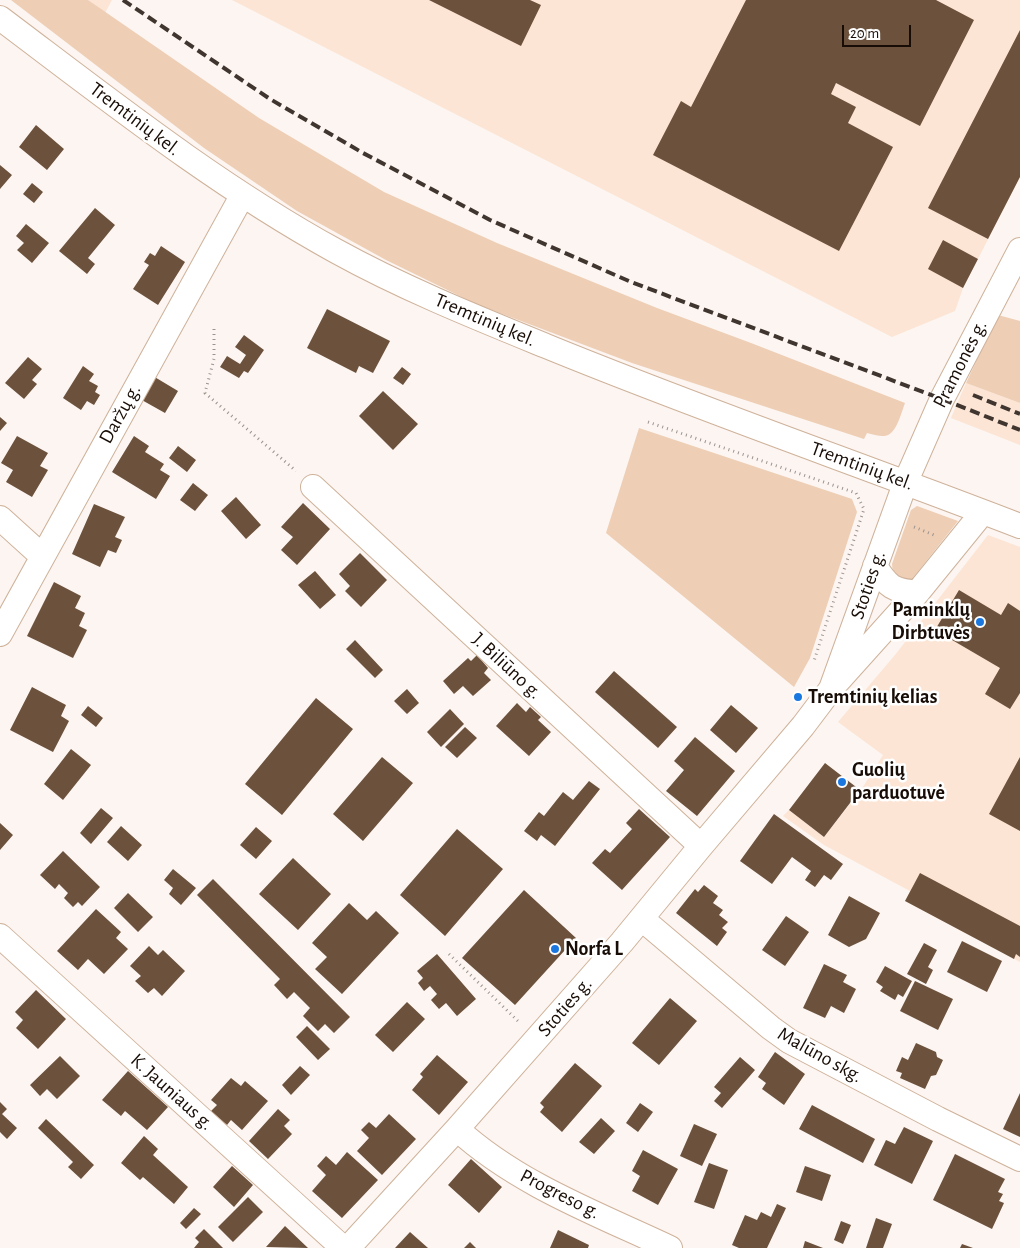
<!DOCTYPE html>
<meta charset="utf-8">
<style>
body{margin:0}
#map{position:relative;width:1020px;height:1248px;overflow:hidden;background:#fcf5f1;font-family:"Alegreya Sans",sans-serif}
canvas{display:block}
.scale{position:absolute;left:842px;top:25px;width:69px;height:22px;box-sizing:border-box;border:2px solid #180d06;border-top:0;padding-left:6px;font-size:15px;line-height:18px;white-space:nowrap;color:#180d06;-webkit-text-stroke:4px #fff;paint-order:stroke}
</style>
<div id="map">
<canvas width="1020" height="1248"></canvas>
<div class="scale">20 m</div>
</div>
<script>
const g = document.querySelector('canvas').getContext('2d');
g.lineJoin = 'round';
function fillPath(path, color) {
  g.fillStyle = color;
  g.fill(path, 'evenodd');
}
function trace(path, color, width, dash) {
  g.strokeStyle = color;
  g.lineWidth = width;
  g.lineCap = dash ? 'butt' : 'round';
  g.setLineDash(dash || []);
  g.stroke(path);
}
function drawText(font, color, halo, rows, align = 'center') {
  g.font = font + ' "Alegreya Sans",sans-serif';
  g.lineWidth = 5;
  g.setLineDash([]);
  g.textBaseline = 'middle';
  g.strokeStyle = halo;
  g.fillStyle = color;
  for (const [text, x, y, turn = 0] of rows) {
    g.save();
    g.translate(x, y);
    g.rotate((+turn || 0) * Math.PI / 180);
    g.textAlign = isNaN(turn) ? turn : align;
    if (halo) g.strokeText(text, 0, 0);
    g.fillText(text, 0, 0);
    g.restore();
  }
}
const built = new Path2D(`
 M88,0H112L105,13Z
 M232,0H1020V177L963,288L955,311L892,337Z
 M966,383L1020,403V445L951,418Z
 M988,535L1020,547V962L905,901L910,891L824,845L783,816L789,810L824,837L861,790L883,755L838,722L895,655Z`);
const green = new Path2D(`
 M11,0H88L259,118L384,192L497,243L657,308L751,343L905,403C901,413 896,437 883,436C878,436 872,434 867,433L864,439L632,363L476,304L386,260L297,211L204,148Z
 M998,315L1020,321V403L966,383Z
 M639,428L852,499L857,512L810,658L794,687L606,533Z
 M917,506L958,521L912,579H898L893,573L892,564L911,510Z`);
const building = new Path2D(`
 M429,0H530L541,5L521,46Z
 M746,0H936L974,20L920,126L836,83L831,94L856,107L848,123L893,147L839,251L653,155L681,101L691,107Z
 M1020,30V177L988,239L928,208Z
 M36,125L64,149L47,170L19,147Z
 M0,165L12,175L0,189Z
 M32,183L43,192L34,203L23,194Z
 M95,208L115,225L88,258L95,264L87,274L59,251Z
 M26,224L49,243L32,263L17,250L24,243L16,236Z
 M943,240L978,259L963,288L928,269Z
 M161,246L185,262L158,305L133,289L149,265L144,262L150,253L155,256Z
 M327,309L390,341L373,373L359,366L356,373L307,348Z
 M244,335L264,350L248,373L244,371L239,378L220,367L227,356L240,364L246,355L235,347Z
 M28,357L42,369L32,380L37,384L24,399L5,383Z
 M83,366L94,374L89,381L98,386L95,392L100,395L94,405L87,401L81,410L63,398Z
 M402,367L411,374L403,385L393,378Z
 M153,376L178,391L165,413L140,399Z
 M383,391L418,424L393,450L359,416Z
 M0,417L7,423L0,431Z
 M17,436L48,453L40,466L48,470L32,497L6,482L13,470L1,463Z
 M134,436L149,446L145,452L164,464L160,470L170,476L156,499L112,472Z
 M178,446L196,460L187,472L169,458Z
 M193,483L208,495L195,511L180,500Z
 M236,497L261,525L246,539L221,511Z
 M303,503L330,529L297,565L281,550L293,537L281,527Z
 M94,504L125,517L115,537L122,540L116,553L108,550L100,567L72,554Z
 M360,553L387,580L361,607L345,591L350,586L339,574Z
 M315,571L336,595L320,609L298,585Z
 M54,582L81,596L75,608L85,613L79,626L87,630L73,658L27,636Z
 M959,590L1001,615L1008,603L1020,611V693L1010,709L985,694L1000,668L935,630Z
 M355,640L383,670L375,678L346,649Z
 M477,655L488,668L484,673L491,680L473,696L463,686L454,694L443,681L468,658L471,661Z
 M614,671L677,727L658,748L595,692Z
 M32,687L66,705L61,716L69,721L53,752L10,730Z
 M407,689L419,703L407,714L394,701Z
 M316,698L353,729L282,815L245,784Z
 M517,703L526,712L530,707L541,717L538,720L551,732L529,756L496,726Z
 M731,705L758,728L736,753L710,730Z
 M88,706L103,718L96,727L81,715Z
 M450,709L464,724L441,747L427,732Z
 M465,727L477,738L457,758L445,747Z
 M695,737L735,771L697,816L666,791L684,770L674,761Z
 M71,749L91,765L63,800L44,784Z
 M382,757L413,783L363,841L333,814Z
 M1020,757V831L989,814Z
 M825,763L860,790L824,837L789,810Z
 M589,781L600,789L555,846L541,835L537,841L524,831L539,812L544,816L563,792L573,800Z
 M101,808L113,818L91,844L80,833Z
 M639,809L670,837L622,890L592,863L605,849L610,853L632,829L626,823Z
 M774,814L843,864L831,880L824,875L815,887L805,880L811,871L792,857L772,884L740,861Z
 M0,823L13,835L0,850Z
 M121,826L142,845L128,861L107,842Z
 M256,827L272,841L256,859L240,845Z
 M457,829L503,869L445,936L400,895Z
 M63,851L100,887L82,906L78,902L73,907L64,898L68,893L59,884L55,889L40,875Z
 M293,858L331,894L298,930L259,894Z
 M173,869L196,888L181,905L169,894L173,888L164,880Z
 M920,873L1020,926V957L1016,954L1014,959L905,901Z
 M213,879L350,1017L334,1033L325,1024L318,1031L303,1016L310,1008L294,992L287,999L274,985L280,979L197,895Z
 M704,885L718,896L713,903L723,910L719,915L728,922L722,928L727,932L717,946L676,913L695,889L698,892Z
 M524,890L576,938L515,1005L462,958Z
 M128,893L153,917L138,932L114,908Z
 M849,896L880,913L866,939L849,947L828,935Z
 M349,903L367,920L376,911L399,933L342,994L315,969L327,957L312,943Z
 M96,909L121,932L116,938L128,949L104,974L88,959L78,970L57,951Z
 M786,916L809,932L785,966L762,950Z
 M962,941L1002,961L987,992L947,972Z
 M924,943L937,950L928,967L933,970L926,984L907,974Z
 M149,946L158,955L163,950L185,971L162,996L154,988L148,993L135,981L141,976L130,966Z
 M437,954L476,999L457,1016L446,1003L439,1009L431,1000L437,994L430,986L424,991L418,983L423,978L417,971Z
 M824,964L847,975L843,982L856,989L844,1013L831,1006L825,1018L803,1008Z
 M885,966L912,981L903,997L898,994L895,1000L880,991L883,987L876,982Z
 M915,981L953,999L938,1030L900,1011Z
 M36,990L66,1019L38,1049L16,1028L23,1020L15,1012Z
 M670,998L697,1021L659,1065L632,1043Z
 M407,1002L425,1019L393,1052L375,1035Z
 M307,1026L330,1049L318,1060L296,1037Z
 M916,1043L936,1052L937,1057L943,1060L936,1075L931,1076L925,1089L900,1078L902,1073L896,1071L902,1057L908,1060Z
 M775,1052L805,1074L784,1105L762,1089L766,1083L758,1077Z
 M437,1055L468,1082L439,1115L412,1090L423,1077L420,1074Z
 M60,1056L80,1076L57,1099L47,1089L40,1096L30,1085Z
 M740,1057L755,1070L722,1108L714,1101L721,1093L714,1087Z
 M575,1063L602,1086L562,1132L540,1112L544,1107L540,1103Z
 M300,1066L310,1075L291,1095L282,1085Z
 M128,1071L168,1107L147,1130L125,1111L121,1116L102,1100Z
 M231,1078L241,1086L245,1081L268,1101L242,1130L231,1120L227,1125L211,1111L217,1105L211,1100Z
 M1020,1093V1137L1003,1129Z
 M0,1102L7,1109L2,1114L17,1128L7,1139L0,1132Z
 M640,1103L653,1112L638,1132L626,1123Z
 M812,1105L875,1139L863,1163L799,1129Z
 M278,1109L290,1120L284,1126L292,1134L268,1159L249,1141Z
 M389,1114L416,1139L382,1175L357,1151L369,1138L361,1130L369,1122L376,1128Z
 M601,1118L615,1131L594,1154L579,1142Z
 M46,1119L94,1165L81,1179L68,1167L73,1162L38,1128Z
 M694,1124L717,1134L702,1166L680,1156Z
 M904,1127L933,1141L912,1184L874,1165L886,1140L895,1144Z
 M144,1136L158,1149L153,1155L188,1187L174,1204L143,1177L140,1180L121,1163Z
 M643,1150L678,1169L658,1205L632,1191L640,1176L632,1171Z
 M347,1152L378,1180L342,1218L312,1191L326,1175L317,1166L326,1156L336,1165Z
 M955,1154L1005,1179L998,1192L1003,1194L999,1201L1004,1203L992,1229L933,1200Z
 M471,1159L502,1187L479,1213L448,1185Z
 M709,1163L728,1170L714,1209L694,1202Z
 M232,1166L253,1185L234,1207L213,1187Z
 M805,1166L831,1175L822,1201L796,1192Z
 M248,1197L263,1212L233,1242L218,1227Z
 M777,1204L786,1208L767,1248H739L732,1245L745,1215L757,1220L761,1212L771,1217Z
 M194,1208L201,1214L186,1229L180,1223Z
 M876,1218L892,1224L883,1248H866Z
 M841,1221L851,1225L843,1244L834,1240Z
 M285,1226L308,1248L266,1247Z
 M204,1229L223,1248H194L199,1242L195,1238Z
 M558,1230L589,1245L588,1248H550Z
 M410,1232L428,1248H395Z
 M805,1241L823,1248H803Z
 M470,1242L476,1248H464Z
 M962,1244L973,1248H960Z`);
const path = new Path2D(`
 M214,329V359L205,393L296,471
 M648,422L856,493L864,509L814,661
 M914,527L934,535
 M449,954L520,1023`);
const minor = new Path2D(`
 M0,18C109,100 216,185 336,251C403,288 475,317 546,346C702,410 862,465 1020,526
 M313,487L701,846
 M0,518L42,556
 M875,566C887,586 894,592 918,592
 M0,634L242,196
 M838,681L918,592L983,512
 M642,919L771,1028L789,1041L938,1119L1020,1159
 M0,936L343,1248
 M457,1129C517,1184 598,1214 670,1248
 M348,1248L457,1129L622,942L701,846L803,726L831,689L906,481L942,399L1020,250`);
const rail = new Path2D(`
 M123,0L270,99L363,153L490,220L631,282L942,399L1020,430
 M973,395L1020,414`);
const markers = [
 [980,622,5,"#1b77e0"],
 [798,697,5,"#1b77e0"],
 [842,782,5,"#1b77e0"],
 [555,949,5,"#1b77e0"]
];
const streetNames = [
 ["Tremtinių kel.",135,119,37],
 ["Tremtinių kel.",485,320,23],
 ["Pramonės g.",960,364,-63],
 ["Daržų g.",120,414,-61],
 ["Tremtinių kel.",862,466,20],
 ["Stoties g.",868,585,-71],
 ["J. Biliūno g.",507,666,43],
 ["Stoties g.",565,1007,-49],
 ["Malūno skg.",820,1055,29],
 ["K. Jauniaus g.",172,1092,42],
 ["Progreso g.",560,1194,27]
];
const poiNames = [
 ["Paminklų",970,610,"right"],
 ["Dirbtuvės",970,633,"right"],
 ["Tremtinių kelias",808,697],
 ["Guolių",852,770],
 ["parduotuvė",852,793],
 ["Norfa L",565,949]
];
fillPath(built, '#fce5d4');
fillPath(green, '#eeceb4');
fillPath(building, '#6c523d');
trace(minor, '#cfb29a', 26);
trace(path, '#9c938e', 3, [1, 4]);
trace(minor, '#fff', 24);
trace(rail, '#40362f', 4, [10, 5]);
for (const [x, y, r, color] of markers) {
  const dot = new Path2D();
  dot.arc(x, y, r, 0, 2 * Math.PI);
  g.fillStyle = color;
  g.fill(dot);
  trace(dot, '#fff', 2);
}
drawText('20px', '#180d06', '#fff', streetNames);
drawText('bold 20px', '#180d06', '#fff', poiNames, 'left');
</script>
